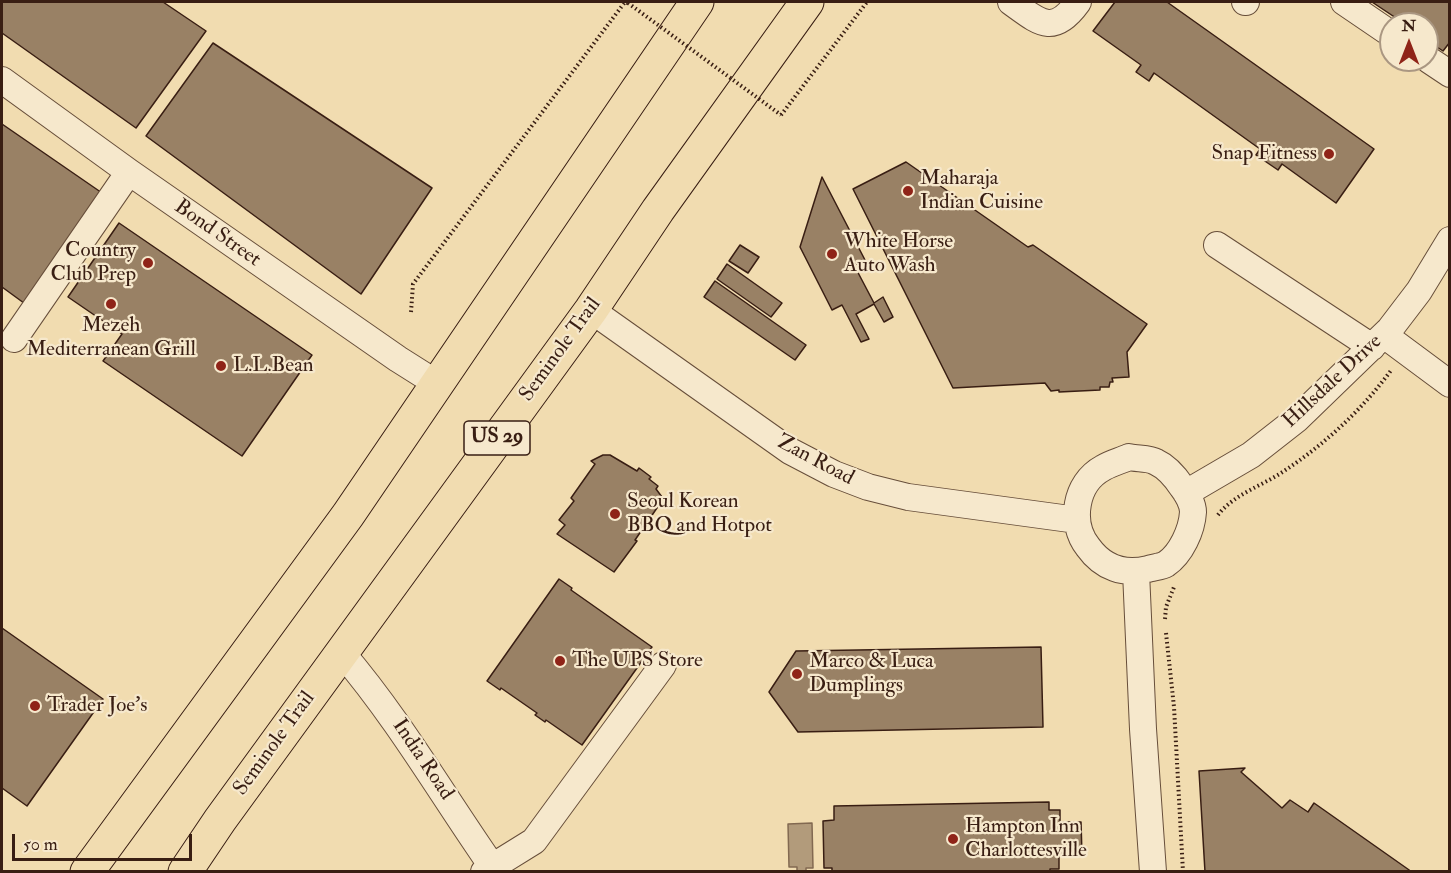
<!DOCTYPE html>
<style>
body{margin:0}
#map{position:relative;width:1451px;height:873px;overflow:hidden;background:#f1dcb0;font-family:"IM FELL Double Pica",serif}
canvas{display:block}
.frame{position:absolute;inset:0;border:3px solid #391e13;pointer-events:none}
.north{position:absolute;left:1379px;top:12px;width:60px;height:60px;box-sizing:border-box;background:#f6e8cc;border:2px solid #aa9782;border-radius:50%;rotate:0deg;font-size:16px;font-weight:700;line-height:24px;text-align:center;color:#391e13}
.north::after{content:'';display:block;margin:auto;width:21px;height:27px;background:#8f2418;clip-path:polygon(50% 0,100% 100%,50% 72%,0 100%)}
.scale{position:absolute;left:12px;top:834px;width:180px;height:27px;box-sizing:border-box;border:3px solid #391e13;border-top:0;padding-left:8px;font-size:18px;line-height:21px;white-space:nowrap;color:#391e13;-webkit-text-stroke:4px #f6e8cc;paint-order:stroke}
</style>
<div id="map">
<canvas width="1451" height="873"></canvas>
<div class="frame"></div>
<div class="north">N</div>
<div class="scale">50 m</div>
</div>
<script>
const g = document.querySelector('canvas').getContext('2d');
g.lineJoin = 'round';
function fillPath(path, color) {
  g.fillStyle = color;
  g.fill(path, 'evenodd');
}
function trace(path, color, width, dash) {
  g.strokeStyle = color;
  g.lineWidth = width;
  g.lineCap = dash ? 'butt' : 'round';
  g.setLineDash(dash || []);
  g.stroke(path);
}
function drawText(font, color, halo, rows, align = 'center') {
  g.font = font + ' "IM FELL Double Pica",serif';
  g.lineWidth = 4.5;
  g.setLineDash([]);
  g.textBaseline = 'middle';
  g.strokeStyle = halo;
  g.fillStyle = color;
  for (const [text, x, y, turn = 0] of rows) {
    g.save();
    g.translate(x, y);
    g.rotate((+turn || 0) * Math.PI / 180);
    g.textAlign = isNaN(turn) ? turn : align;
    if (halo) g.strokeText(text, 0, 0);
    g.fillText(text, 0, 0);
    g.restore();
  }
}
const water = new Path2D(`
 M812,823L813,868H806V871H797V867H789L788,824Z`);
const building = new Path2D(`
 M2,2H163L206,31L136,128L2,33Z
 M1115,2H1167L1374,149L1336,203L1282,164L1278,170L1256,155L1260,149L1154,73L1149,81L1136,72L1141,65L1093,31Z
 M1372,2H1450V42L1443,51L1437,47L1422,69L1409,60H1427V24H1405Z
 M213,43L432,188L361,294L146,136Z
 M2,124L105,195L28,306L2,287Z
 M906,162L1028,247L1033,245L1147,324L1127,352L1129,377L1112,378L1113,382H1110L1109,387H1100V390L1059,392V390L1051,391L1045,383L953,388L853,189Z
 M822,177L865,260L854,265L874,303L883,297L893,317L884,322L874,304L856,314L869,339L861,342L842,305L832,310L800,247Z
 M119,223L312,355L242,456L103,361L122,334L68,297Z
 M740,245L759,257L748,273L729,261Z
 M727,264L782,303L771,317L717,279Z
 M715,281L806,345L795,360L704,297Z
 M603,455H610L637,471L639,468L651,477L649,479L658,486L656,489L662,497L659,505L635,540L637,541L614,572L557,534L565,525L559,520L574,501L571,498L595,464L591,461Z
 M559,579L572,588L571,590L652,647L582,745L546,720L545,722L535,715L537,713L501,688L500,690L487,681Z
 M2,628L103,699L27,806L2,788Z
 M1041,647L1043,727L798,732L769,692L796,651Z
 M1245,768L1241,772L1282,808L1290,800L1308,812L1314,803L1412,872H1205L1199,771Z
 M1049,802V810H1060V822H1081L1082,855L1059,856V869H1050V872H832V868H824L823,821L834,820V806Z`);
const path = new Path2D(`
 M781,115L867,2
 M411,312L413,284L625,2L628,3
 M1218,515C1234,494 1262,486 1284,471C1325,444 1363,409 1392,369
 M1165,619L1166,607L1174,587
 M1166,633L1174,707L1183,872`);
const minor = new Path2D(`
 M1011,2C1039,22 1053,37 1078,2
 M1245,2H1246
 M1344,2L1391,34
 M1429,60L1450,74
 M2,80L129,172L398,359L436,383
 M1217,245L1372,347
 M591,310L790,451L834,474L868,487L908,497L1077,520
 M1384,335L1450,384
 M14,339L129,172
 M1129,457C1137,459 1149,458 1156,462C1167,467 1176,478 1182,487C1187,493 1193,504 1193,512C1192,530 1181,554 1166,564C1161,567 1153,567 1148,569C1124,575 1103,568 1088,547C1069,523 1075,483 1103,468C1111,463 1120,461 1129,457Z
 M1186,493L1251,455L1297,419L1390,329L1419,291L1450,240
 M1136,572L1143,729L1153,872
 M342,653C400,721 444,798 496,872
 M484,872L534,841L663,665`);
const highway = new Path2D(`
 M87,872L348,515L697,2
 M185,872L220,820L591,310L658,210L807,2`);
const pathBridge = new Path2D(`
 M628,3L781,115`);
const markers = [
 [1329,154,6,"#8f2418"],
 [908,191,6,"#8f2418"],
 [832,254,6,"#8f2418"],
 [148,263,6,"#8f2418"],
 [111,304,6,"#8f2418"],
 [221,366,6,"#8f2418"],
 [615,514,6,"#8f2418"],
 [560,661,6,"#8f2418"],
 [797,674,6,"#8f2418"],
 [35,706,6,"#8f2418"],
 [953,839,6,"#8f2418"]
];
const shields = [
 [497,438,66]
];
const shieldNames = [
 ["US 29",497,438]
];
const poiNames = [
 ["Snap Fitness",1317,154,"right"],
 ["Maharaja",920,179],
 ["Indian Cuisine",920,203],
 ["White Horse",844,242],
 ["Auto Wash",844,266],
 ["Country",136,251,"right"],
 ["Club Prep",136,275,"right"],
 ["Mezeh",111,326,"center"],
 ["Mediterranean Grill",111,350,"center"],
 ["L.L.Bean",233,366],
 ["Seoul Korean",627,502],
 ["BBQ and Hotpot",627,526],
 ["The UPS Store",572,661],
 ["Marco & Luca",809,662],
 ["Dumplings",809,686],
 ["Trader Joe's",47,706],
 ["Hampton Inn",965,827],
 ["Charlottesville",965,851]
];
const streetNames = [
 ["Bond Street",217,234,35],
 ["Seminole Trail",561,350,-54],
 ["Hillsdale Drive",1333,382,-43],
 ["Zan Road",815,461,28],
 ["Seminole Trail",275,744,-54],
 ["India Road",422,760,56]
];
fillPath(water, '#b29b7b');
trace(water, '#826951', 1.5);
fillPath(building, '#998165');
trace(building, '#391e13', 1.5);
trace(minor, '#674e3a', 28);
trace(highway, '#391e13', 35);
trace(path, '#391e13', 4, [1.5, 3]);
trace(minor, '#f6e8cc', 26);
trace(highway, '#f1dcb0', 33);
trace(pathBridge, '#391e13', 4, [1.5, 3]);
for (const [x, y, r, color] of markers) {
  const dot = new Path2D();
  dot.arc(x, y, r, 0, 2 * Math.PI);
  g.fillStyle = color;
  g.fill(dot);
  trace(dot, '#f6e8cc', 2);
}
for (const [x, y, w] of shields) {
  const box = new Path2D();
  box.roundRect(x - w / 2, y - 17, w, 34, 4.5);
  g.fillStyle = '#f6e8cc';
  g.fill(box);
  trace(box, '#391e13', 1.5);
}
drawText('bold 20px', '#391e13', null, shieldNames);
drawText('21px', '#391e13', '#f6e8cc', poiNames, 'left');
drawText('21px', '#391e13', '#f6e8cc', streetNames);
</script>
